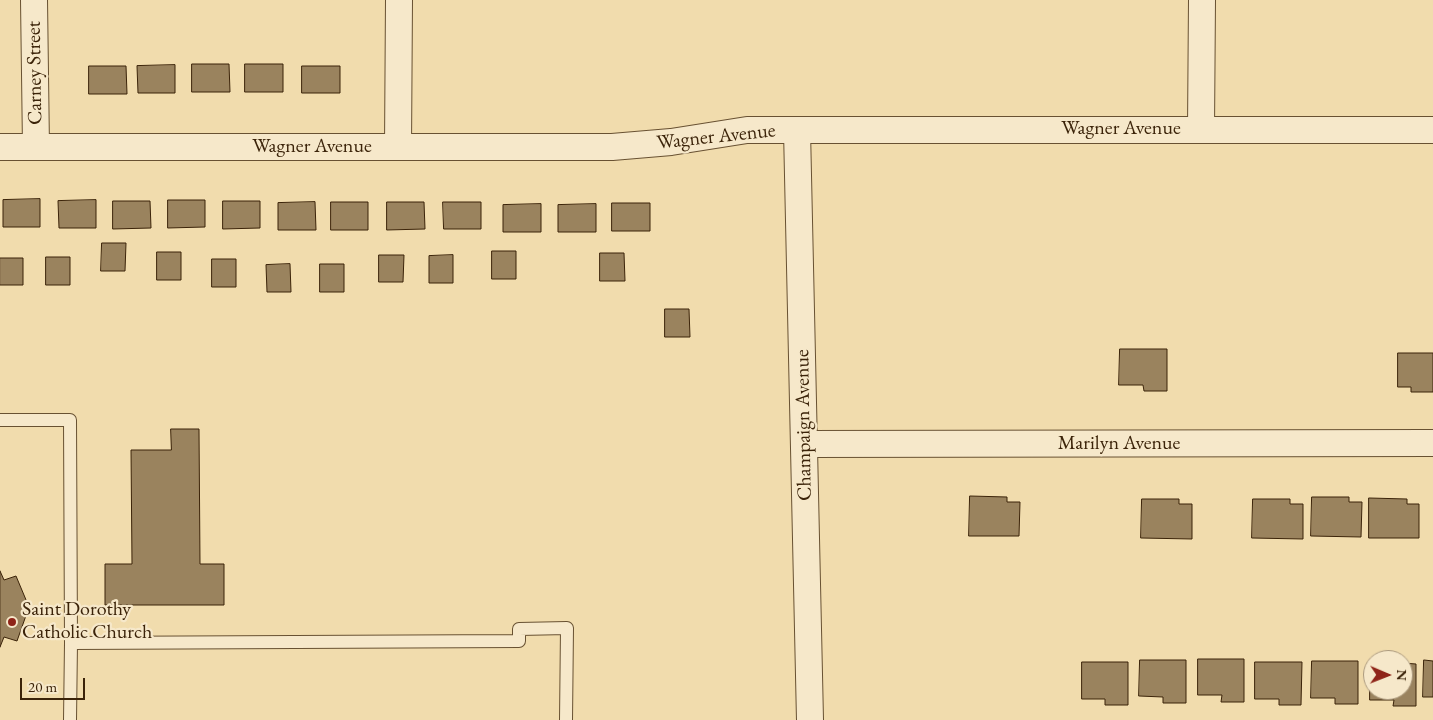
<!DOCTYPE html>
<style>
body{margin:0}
#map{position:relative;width:1433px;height:720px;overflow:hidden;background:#f1dcad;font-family:"EB Garamond",serif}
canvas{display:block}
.north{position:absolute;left:1363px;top:650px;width:50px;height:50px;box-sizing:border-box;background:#f6e8ca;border:1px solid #ab997d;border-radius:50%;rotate:91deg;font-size:14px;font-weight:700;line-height:20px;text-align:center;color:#3b2309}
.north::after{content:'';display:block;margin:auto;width:18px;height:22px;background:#8f2418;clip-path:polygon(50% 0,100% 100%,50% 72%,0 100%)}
.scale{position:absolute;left:20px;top:678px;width:65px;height:22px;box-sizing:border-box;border:2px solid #3b2309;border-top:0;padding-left:6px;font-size:15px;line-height:18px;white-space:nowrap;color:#3b2309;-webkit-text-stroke:4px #f6e8ca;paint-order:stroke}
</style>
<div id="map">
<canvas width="1433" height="720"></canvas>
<div class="north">N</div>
<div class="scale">20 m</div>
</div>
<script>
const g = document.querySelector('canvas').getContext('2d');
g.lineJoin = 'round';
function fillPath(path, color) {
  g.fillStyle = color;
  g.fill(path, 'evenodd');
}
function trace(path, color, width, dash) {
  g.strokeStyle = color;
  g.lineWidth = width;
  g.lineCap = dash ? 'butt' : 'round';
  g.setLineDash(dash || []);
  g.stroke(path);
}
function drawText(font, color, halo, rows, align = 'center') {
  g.font = font + ' "EB Garamond",serif';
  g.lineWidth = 4.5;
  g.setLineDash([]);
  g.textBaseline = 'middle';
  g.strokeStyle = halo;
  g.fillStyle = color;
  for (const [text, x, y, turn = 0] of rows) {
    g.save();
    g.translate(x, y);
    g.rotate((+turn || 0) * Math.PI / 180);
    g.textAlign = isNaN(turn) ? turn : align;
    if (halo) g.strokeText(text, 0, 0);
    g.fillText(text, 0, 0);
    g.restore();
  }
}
const building = new Path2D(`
 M192,64H229L230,92H192Z
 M245,64H283V92H245Z
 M175,65V93H138L137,66Z
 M89,66H126L127,94H89Z
 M302,66H340V93H302Z
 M40,199V227H3V200Z
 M96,200V228H59L58,201Z
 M168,200H205V227L168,228Z
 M113,201H150L151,228L113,229Z
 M223,201H260V228L223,229Z
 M315,202L316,230H278V203Z
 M331,202H368V230H331Z
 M387,202H424L425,229L387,230Z
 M443,202H481V229H444Z
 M612,203H650V231H612Z
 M541,204V232H503V205Z
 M596,204V232H558V205Z
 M102,243H126L125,271H101Z
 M492,251H516V279H492Z
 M157,252H181V280H157Z
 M600,253H624L625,281H600Z
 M379,255H404L403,282H379Z
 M453,255V283H429V256Z
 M46,257H70V285H46Z
 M0,258H23V285H0Z
 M212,259H236V287H212Z
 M290,264L291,292H267L266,265Z
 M320,264H344V292H320Z
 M665,309H689L690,337H665Z
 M1120,349H1167V391H1144L1143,385H1119Z
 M1398,353H1433V392H1411V387H1398Z
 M171,429H199L200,564H224V605H105V564H132L131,450H171Z
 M970,496L1007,497V502H1020L1019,536H969Z
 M1312,497H1349V502H1362L1361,537L1311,536Z
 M1369,498L1407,499V504H1419V538H1369Z
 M1142,499H1179V504H1192V539L1141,538Z
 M1253,499H1290V504H1303V539L1252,538Z
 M0,571L4,580L16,576L29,607L17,641L4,637L0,647Z
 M1198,659H1244V702H1221L1222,695H1198Z
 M1140,660H1186V703H1163V697L1139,696Z
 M1424,660L1433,661V697H1423Z
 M1312,661H1358V704H1335V698H1311Z
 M1082,662H1128V705H1105V699H1082Z
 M1255,662H1302L1301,705H1279V699H1255Z
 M1370,663H1373V690H1403V663L1416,664V706H1393L1394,700H1370Z`);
const lane = new Path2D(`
 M0,420H70L71,643
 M70,720L71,643L519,641V629L567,628L566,720`);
const street = new Path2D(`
 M34,0L36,147
 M1201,129L1202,0
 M797,130L810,720
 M0,147H612L671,142L747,130H1433
 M398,147L399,0
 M805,444L1433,443`);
const markers = [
 [12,622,5,"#8f2418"]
];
const streetNames = [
 ["Carney Street",35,73,-91],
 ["Wagner Avenue",1121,129],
 ["Wagner Avenue",716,137,-6],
 ["Wagner Avenue",312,147],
 ["Champaign Avenue",804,425,-91],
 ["Marilyn Avenue",1119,444]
];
const poiNames = [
 ["Saint Dorothy",22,610],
 ["Catholic Church",22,633]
];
fillPath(building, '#9a835e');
trace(building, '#3b2309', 1);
trace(lane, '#685132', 14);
trace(street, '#685132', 28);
trace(lane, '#f6e8ca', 12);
trace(street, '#f6e8ca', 26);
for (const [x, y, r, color] of markers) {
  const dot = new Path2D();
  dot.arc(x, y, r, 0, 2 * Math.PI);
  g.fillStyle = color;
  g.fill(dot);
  trace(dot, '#f6e8ca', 2);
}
drawText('20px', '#3b2309', '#f6e8ca', streetNames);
drawText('20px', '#3b2309', '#f6e8ca', poiNames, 'left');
</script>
